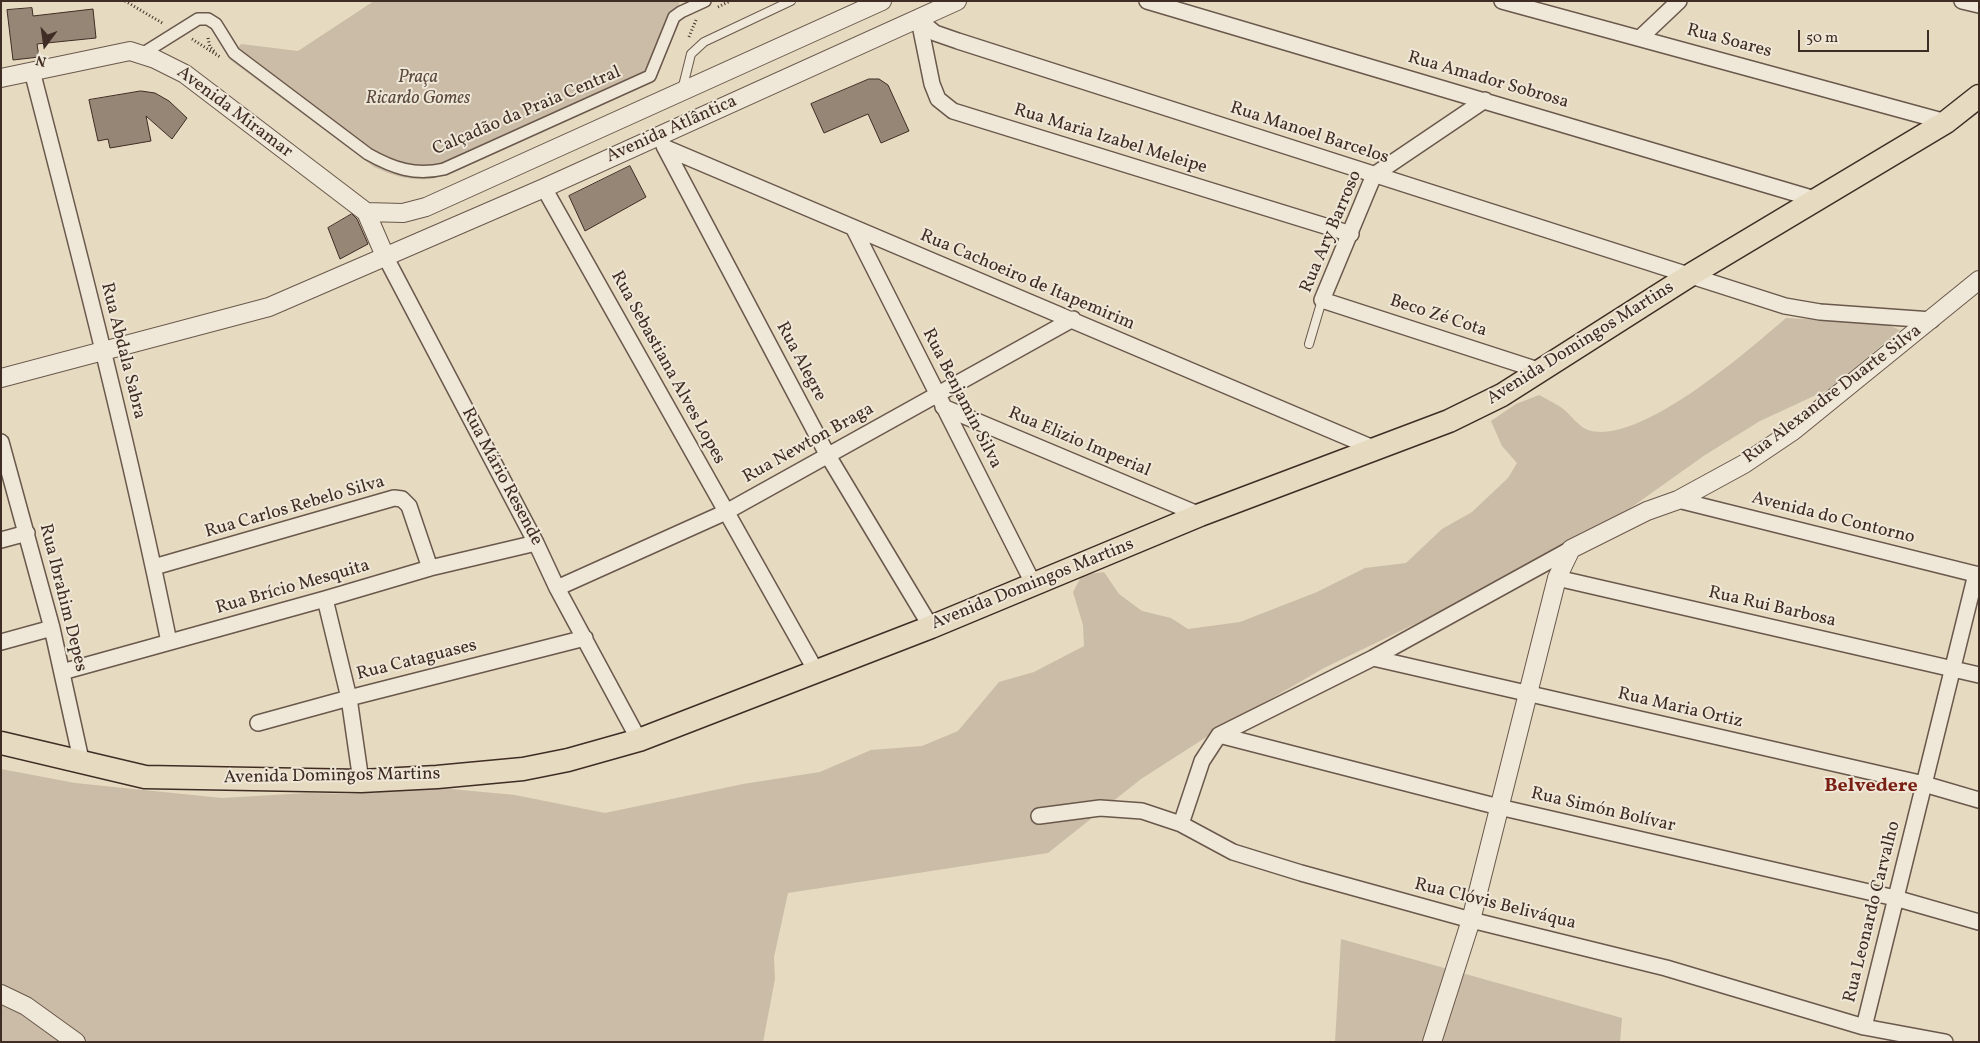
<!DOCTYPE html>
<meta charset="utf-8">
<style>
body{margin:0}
#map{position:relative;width:1980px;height:1043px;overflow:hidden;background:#e6dac1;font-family:Vollkorn,serif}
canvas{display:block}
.frame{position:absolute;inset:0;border:2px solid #3f2c24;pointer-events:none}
.north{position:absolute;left:20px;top:20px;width:50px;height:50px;-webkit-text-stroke:4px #efe7d7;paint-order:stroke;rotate:194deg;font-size:14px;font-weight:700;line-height:20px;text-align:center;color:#3f2c24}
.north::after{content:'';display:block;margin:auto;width:18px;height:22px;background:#3f2c24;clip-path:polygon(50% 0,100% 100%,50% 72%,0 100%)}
.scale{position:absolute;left:1798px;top:30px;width:131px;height:22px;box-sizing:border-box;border:2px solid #3f2c24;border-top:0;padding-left:6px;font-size:15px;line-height:18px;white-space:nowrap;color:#3f2c24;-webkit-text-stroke:4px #efe7d7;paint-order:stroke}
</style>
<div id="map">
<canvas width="1980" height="1043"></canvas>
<div class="frame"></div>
<div class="north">N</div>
<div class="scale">50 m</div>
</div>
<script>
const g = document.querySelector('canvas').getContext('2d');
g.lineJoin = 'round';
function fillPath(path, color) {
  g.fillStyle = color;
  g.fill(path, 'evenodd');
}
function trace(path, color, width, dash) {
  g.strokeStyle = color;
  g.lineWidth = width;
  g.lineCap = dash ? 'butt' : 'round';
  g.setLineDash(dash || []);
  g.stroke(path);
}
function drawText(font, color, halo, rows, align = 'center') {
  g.font = font + ' Vollkorn,serif';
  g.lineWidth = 4;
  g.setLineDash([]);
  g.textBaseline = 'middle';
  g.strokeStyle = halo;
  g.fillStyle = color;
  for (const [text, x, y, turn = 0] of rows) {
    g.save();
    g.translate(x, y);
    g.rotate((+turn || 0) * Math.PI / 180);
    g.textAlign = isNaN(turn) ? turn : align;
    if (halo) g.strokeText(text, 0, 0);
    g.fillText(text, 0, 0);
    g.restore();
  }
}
const green = new Path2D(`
 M374,1H679L681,18L655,81L435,178C412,182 394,176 374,167L229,59L241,44L298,51Z
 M1786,318L1883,323L1900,330L1829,389L1760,421L1705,455L1615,519L1545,561L1324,668L1222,727L1141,779L1048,853L788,893L774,957L775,979L763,1042H1V769L75,783L222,798L307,793L350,794L440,788L515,795L605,813L743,784L820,772L871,750L922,746L958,731L999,682L1034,672L1084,646L1083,625L1073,592L1082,575L1104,572L1119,594L1142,611L1171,618L1188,629L1240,622L1317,592L1365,568L1406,563L1442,529L1472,512L1508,478L1517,463L1502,446L1491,421L1516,404L1539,395C1546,399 1555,403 1562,408C1570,414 1579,427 1588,430C1638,447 1749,350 1786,318Z
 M1341,939L1622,1018L1620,1042H1335Z`);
const building = new Path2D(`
 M32,8L33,16L93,9L96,38L37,44L39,57L13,60L7,10Z
 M869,79H879L888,85L909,131L881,143L868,114L824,133L811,104Z
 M141,91L155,93L169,101L187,118L172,139L146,116L151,141L110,148L108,139L98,141L89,100Z
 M630,166L646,197L585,231L569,196Z
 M352,214L357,219L368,244L340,259L328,228Z`);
const path = new Path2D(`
 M125,1L164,24
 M718,7L730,1
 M689,37L696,20
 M208,38L210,47L216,53
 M192,39L220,57`);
const service = new Path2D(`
 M682,90L691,54L704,42L791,1
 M1309,344L1322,300`);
const pedestrian = new Path2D(`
 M142,54L198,19H208L216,24L234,53L368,154C393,168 415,176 444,169L650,76L674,17L681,12L705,1`);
const minor = new Path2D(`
 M1147,1L1818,200
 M1502,1L1946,122
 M1962,1L1979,5
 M919,20L935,33L958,41L1785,306L1820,312L1932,320
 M919,20L932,84L938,99L953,111L1351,234
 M1641,37L1679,1
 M32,71C81,260 130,450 169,642
 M1485,100L1374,175L1322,300L1541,371
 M664,146L827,454L931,627
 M666,148L1373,448
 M544,188L816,671
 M854,229L1034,585
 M385,256L536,543L557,588L639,740
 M943,407L1200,515
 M1,442L52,628L82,764
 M1678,500L1979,575
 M1,540L27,533
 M154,567L394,498L402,499L409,506L430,568
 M1557,578L1979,675
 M557,588L726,512L1073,319
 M325,599L349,698L361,781
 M1,642L52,628
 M1373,658L1924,784L1979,800
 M62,672L325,599L430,568L536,543
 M258,723L349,698L585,638
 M1219,735L1499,807L1895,898L1979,922
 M1039,816L1100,808L1142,811L1181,824L1233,852L1301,873L1471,920L1666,968L1864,1027L1945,1042
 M1181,824L1202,761L1219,735L1373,658L1571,549
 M1864,1027L1976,574`);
const tertiary = new Path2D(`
 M1,78L130,51L155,59L185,74L366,212
 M366,212L403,213L426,207L882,1
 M366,212L385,256
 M1,378L269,307L544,188L957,1
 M1,994L26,1006L76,1042
 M1432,1042L1471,920L1557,578L1571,549L1647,511L1678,500L1744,464L1793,431L1979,280`);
const primary = new Path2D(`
 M1,743L145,777L361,781L437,777L523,769L568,760L639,740L931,627L1200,515L1449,421L1502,395L1692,274L1946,122L1979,96`);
const streetNames = [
 ["Rua Soares",1729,42,15],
 ["Rua Amador Sobrosa",1488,81,16],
 ["Calçadão da Praia Central",527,112,-23],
 ["Avenida Miramar",234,113,37],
 ["Avenida Atlântica",672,130,-24],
 ["Rua Manoel Barcelos",1309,134,18],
 ["Rua Maria Izabel Meleipe",1110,140,17],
 ["Rua Ary Barroso",1332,232,-67],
 ["Rua Cachoeiro de Itapemirim",1027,281,23],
 ["Beco Zé Cota",1438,317,18],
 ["Avenida Domingos Martins",1581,344,-32],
 ["Rua Abdala Sabra",122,351,76],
 ["Rua Alegre",800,362,62],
 ["Rua Sebastiana Alves Lopes",667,368,61],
 ["Rua Alexandre Duarte Silva",1833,395,-37],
 ["Rua Benjamin Silva",961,399,63],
 ["Rua Elizio Imperial",1079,443,23],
 ["Rua Newton Braga",809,444,-29],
 ["Rua Mário Resende",501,477,62],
 ["Rua Carlos Rebelo Silva",295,508,-16],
 ["Avenida do Contorno",1833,519,14],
 ["Avenida Domingos Martins",1033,585,-22],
 ["Rua Brício Mesquita",293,588,-16],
 ["Rua Ibrahim Depes",62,598,76],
 ["Rua Rui Barbosa",1772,608,13],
 ["Rua Cataguases",417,661,-14],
 ["Rua Maria Ortiz",1680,709,13],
 ["Avenida Domingos Martins",332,777,-1],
 ["Rua Simón Bolívar",1603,811,13],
 ["Rua Clóvis Beliváqua",1495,905,14],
 ["Rua Leonardo Carvalho",1873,912,-76]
];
const parkNames = [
 ["Praça",418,79],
 ["Ricardo Gomes",418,100]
];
const quarterNames = [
 ["Belvedere",1871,787]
];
fillPath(green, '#cabca6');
fillPath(building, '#968676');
trace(building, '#3f2c24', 1);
trace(service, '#69584b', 10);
trace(pedestrian, '#69584b', 14);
trace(minor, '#69584b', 18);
trace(tertiary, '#69584b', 20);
trace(primary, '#3f2c24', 25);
trace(path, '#3f2c24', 3, [1, 2.5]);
trace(service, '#efe7d7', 8);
trace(pedestrian, '#efe7d7', 11);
trace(minor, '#efe7d7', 15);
trace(tertiary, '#efe7d7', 18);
trace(primary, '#e6dac1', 22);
drawText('18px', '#3f2c24', '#efe7d7', streetNames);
drawText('italic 18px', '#5b493e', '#efe7d7', parkNames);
drawText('bold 20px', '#7a1f14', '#efe7d7', quarterNames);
</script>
